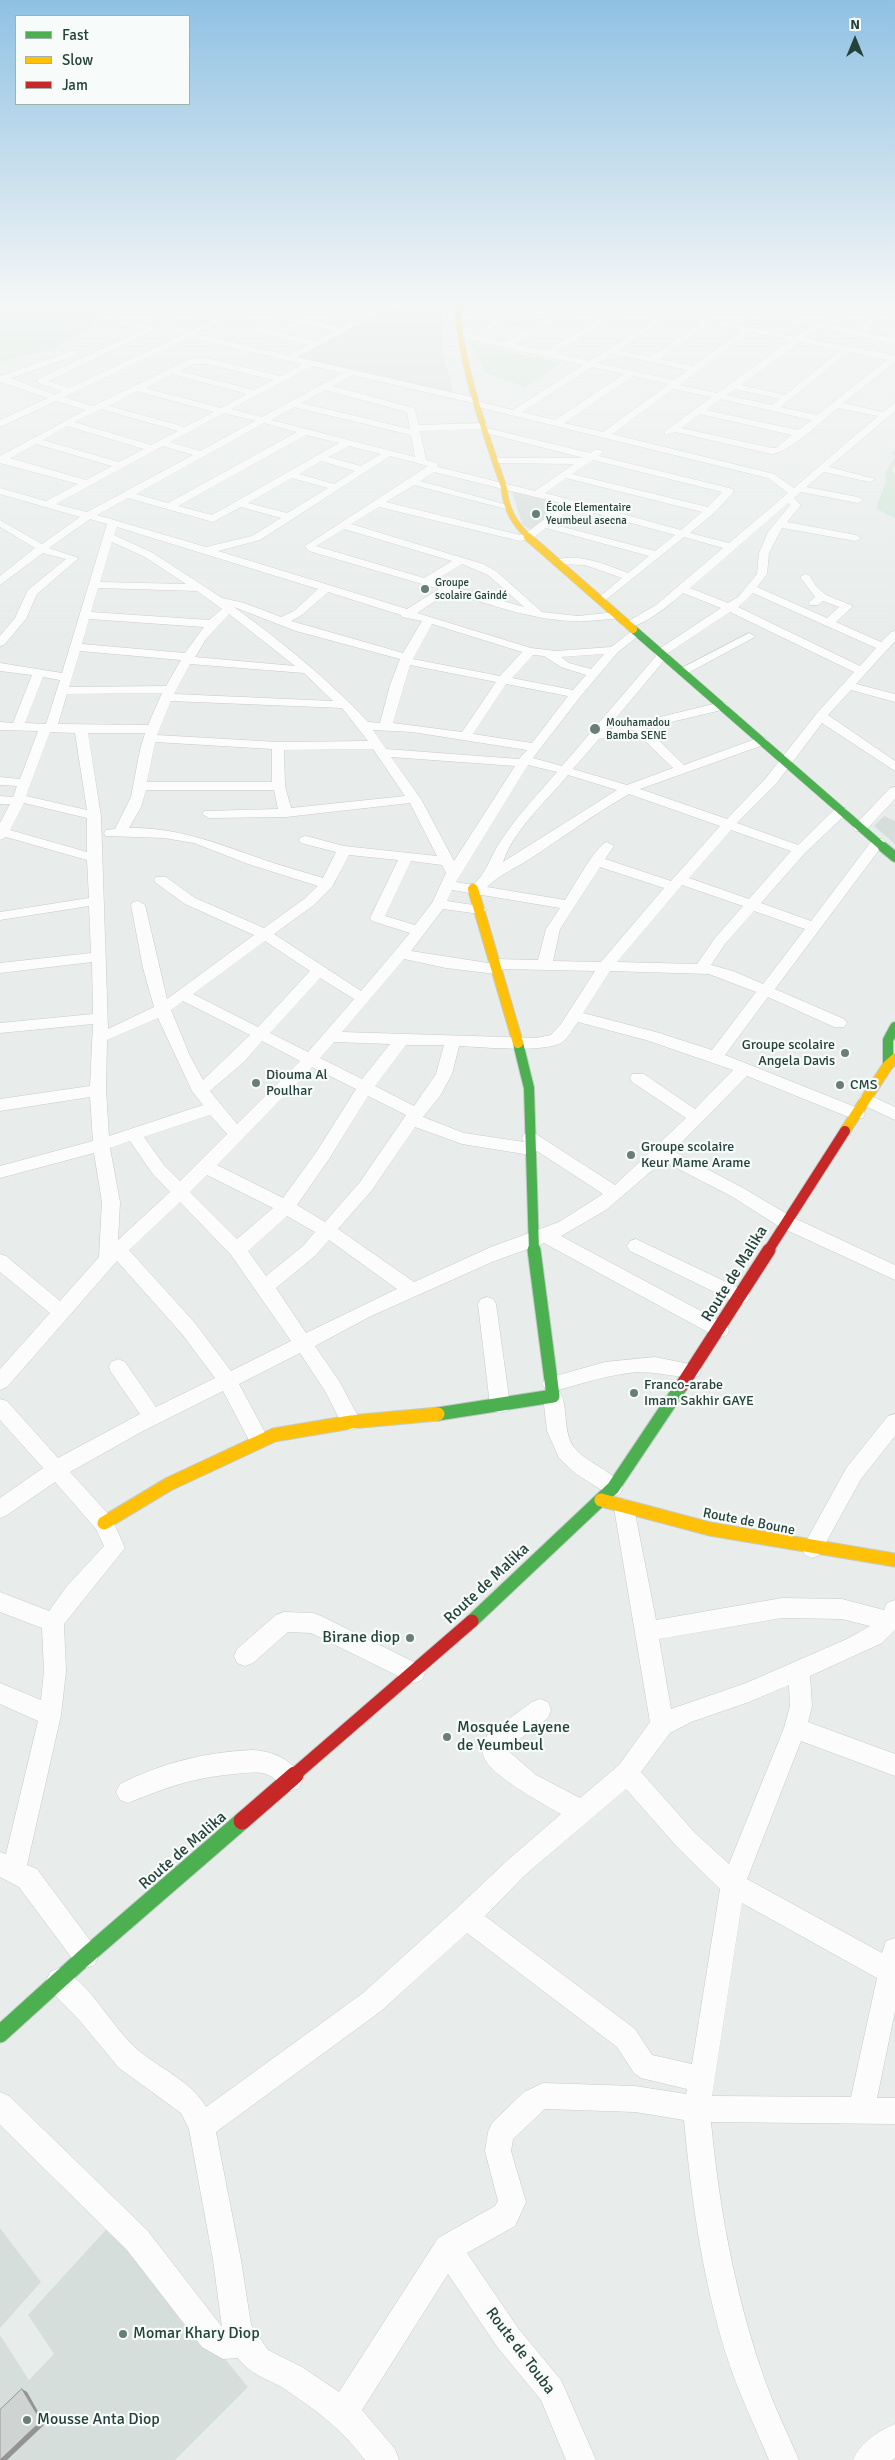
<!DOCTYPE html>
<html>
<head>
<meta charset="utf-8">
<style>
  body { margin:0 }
  #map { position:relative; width:895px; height:2460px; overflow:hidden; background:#e8edeb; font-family:Signika,sans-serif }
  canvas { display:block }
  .legend { position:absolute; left:15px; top:15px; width:175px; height:90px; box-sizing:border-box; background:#f7fbf9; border:1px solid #a3b1ad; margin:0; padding:6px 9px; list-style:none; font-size:15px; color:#24423a }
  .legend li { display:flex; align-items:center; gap:10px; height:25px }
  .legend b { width:25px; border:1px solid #a3b1ad }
  .north { position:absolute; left:830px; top:15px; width:50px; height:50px; -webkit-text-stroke:4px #f7fbf9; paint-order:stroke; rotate:0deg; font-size:14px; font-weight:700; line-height:20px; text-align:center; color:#24423a }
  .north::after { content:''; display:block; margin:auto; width:18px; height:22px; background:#24423a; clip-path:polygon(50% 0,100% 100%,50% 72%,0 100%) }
</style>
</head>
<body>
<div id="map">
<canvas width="895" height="2460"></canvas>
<ul class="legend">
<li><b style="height:6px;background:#4caf50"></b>Fast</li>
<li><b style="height:6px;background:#ffc107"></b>Slow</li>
<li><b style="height:6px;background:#c62828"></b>Jam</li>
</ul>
<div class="north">N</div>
</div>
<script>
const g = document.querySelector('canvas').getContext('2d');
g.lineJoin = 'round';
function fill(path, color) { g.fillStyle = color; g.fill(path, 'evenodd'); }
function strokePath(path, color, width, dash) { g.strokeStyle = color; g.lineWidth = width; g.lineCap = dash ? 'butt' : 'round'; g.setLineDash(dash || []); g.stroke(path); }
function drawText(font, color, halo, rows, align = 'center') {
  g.font = font + ' Signika,sans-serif'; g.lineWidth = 4.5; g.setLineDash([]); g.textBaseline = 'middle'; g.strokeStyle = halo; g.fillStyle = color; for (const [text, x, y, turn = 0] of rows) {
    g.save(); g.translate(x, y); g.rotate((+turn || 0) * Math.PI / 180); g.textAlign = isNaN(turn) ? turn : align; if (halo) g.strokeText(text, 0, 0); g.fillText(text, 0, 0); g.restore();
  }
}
fill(new Path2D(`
  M405 300H440L442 348 454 395 296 357Z
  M512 491 565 504 531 530 522 524Z
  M884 816 895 821V844L874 826Z
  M113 2222 248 2387 175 2460H0V2335L29 2380 54 2354 28 2315Z
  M0 2228 41 2282 0 2328Z`), '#d6dedb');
fill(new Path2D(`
  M0 300H102L89 329 50 350 0 362Z
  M470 343 561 363 526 387 485 373Z
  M895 450V466L892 469 895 476V518L876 509 886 481 885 473 895 457 892 452Z`), '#d1e6d8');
const street = new Path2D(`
  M147 300 161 302 173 322 188 332 217 318 173 304V300H183L224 315 255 300H266L196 334 288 355 309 345 254 332V328L311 300H322L318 303 367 314 394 300H404L297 357 476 398 480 402 513 410 583 365 454 336V332L457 331 506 342 538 324 510 318 487 331H484V327L501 317 453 307V303L507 313 517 307 494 300 523 303 528 300H538L516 315 544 320 579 300H589L515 344 546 351 630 300H640L555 353 589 361 670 311 796 337 811 326 690 300H706L770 313 797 300H807L779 315 823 324 849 302H852V306L831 325 859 331 878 300H886L867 333 895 338V344L819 328 805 338 895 355V362L843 403 883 412 895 403V411L829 467 875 479 870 482 824 472 806 487 858 497 863 500 858 503 801 492 794 498 801 505 787 522 856 535 861 538 856 541 782 528 769 553 767 574 757 587 827 618 839 607 823 601 818 605H810L808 603 815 597 800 577 805 574 809 575 816 586 826 595 853 606 836 622 881 642 891 632 895 631V641L856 684 895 694V702L851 690 828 715 895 761V771L822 723 776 784 737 823 798 845 836 808H846L848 811 846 814 805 853 761 903 811 921 873 839H883L885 842 775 989 844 1019 847 1023 844 1027H834L768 997 725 1055 863 1110 865 1114 863 1118H851L747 1076 673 1151 743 1188 792 1217 895 1265V1280L780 1227 731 1196 663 1161 606 1210 561 1236 727 1325 729 1330 727 1335 720 1337 713 1335 544 1243 492 1262 369 1317 315 1346 339 1381 358 1416 361 1422 358 1428 351 1430 344 1428 325 1391 300 1353 239 1384 269 1440 266 1446 259 1448 252 1446 223 1391 143 1431 70 1472 111 1517 125 1548 64 1624 66 1671 61 1715 27 1865 37 1869 95 1947 98 1956 95 1965 86 1968 77 1965 19 1887 0 1877V1852L6 1854 38 1721 0 1704V1683L41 1700 44 1671 42 1628 0 1612V1592L49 1611 67 1586 104 1546 96 1529 55 1482 7 1515 0 1518V1498L43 1468 0 1420V1399L7 1401 58 1458 140 1414 111 1372 109 1367 111 1362 118 1359 125 1362 156 1407 215 1378 182 1334 117 1261 7 1387 0 1390V1369L50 1313 0 1272V1254L6 1256 60 1301 99 1257 102 1202 94 1153 0 1178V1166L93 1141 90 1097 0 1111V1099L90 1086 93 1024 0 1033V1023L93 1014 92 962 0 973V963L91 953 89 906 0 920V912L89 898 87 860 6 837 0 840V823L10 804H0V796L13 797 17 786 0 785V777L20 779 38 731 0 730V722L13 723 32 675 0 671V663L62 673 107 524 90 519 49 548 79 558 37 594 26 619 4 645 0 646V636L15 618 28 590 66 559 43 553 0 585V576L35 548 0 527V520L42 544 80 517 0 494V488L46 501 78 484 0 463V456L86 410 56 401 0 427V420L48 398 0 382V376L72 351H78V355L11 378 55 395 62 391 38 383V379L143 329 117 324V320L152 326 157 329 49 381 69 388 182 335 167 326 155 306ZM311 307 360 318 342 327 291 316ZM671 316 703 322 650 357 618 350ZM285 320 335 331 315 341 265 329ZM711 324 742 330 693 366 659 359ZM750 332 791 340 717 393 679 385ZM189 338 303 364 280 376 207 358H192L93 406 64 397ZM800 342 840 351 785 395 741 385ZM848 352 887 360 817 415 780 407ZM612 354 688 370 674 380 598 363ZM194 364H207L273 380 254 390 179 371ZM312 366 343 373 262 417 231 409ZM592 367 624 374 555 420 522 412ZM172 374 247 394 221 408 145 388ZM352 375 473 403 474 406 768 478 788 493 729 543 690 533 714 513 733 493V489L599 456 603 452 601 450H595L590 453 487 428V424L484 423 419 425 414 408 332 386ZM633 376 669 384 603 432 564 423ZM673 389 712 397 665 431V435L675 432 772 454C792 451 822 420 838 408L878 416 794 488 774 474 612 434ZM735 389 780 399 772 405 726 395ZM325 390 407 412 410 429 301 403ZM137 391 214 412 185 427 109 406ZM720 399 812 420 798 430 706 410ZM294 407 411 435 415 457 271 420ZM101 409 178 431 151 445 74 422ZM224 413 255 421 200 451 170 442ZM700 414 792 435 776 448H772L681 428ZM264 423 297 432 168 503 136 494ZM67 426 144 449 119 462 43 440ZM481 429 482 432 584 458H492V462L495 463 574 464 535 491 438 467 437 463 426 460 420 431ZM306 435 339 443 212 515 178 506ZM36 444 112 466 86 480 10 458ZM163 446 193 455 87 512 56 504ZM349 446 381 454 361 466 328 457ZM390 456 428 466 305 546 309 551 439 589 407 609 218 551 260 540ZM593 460 722 492 708 507 572 474ZM321 461 355 471 334 484 299 474ZM434 472 564 504 525 534 520 535 386 502 414 485 506 509 511 506 420 481ZM292 478 328 488 287 513 248 503ZM566 478 702 512 681 530 545 493ZM128 498 213 522 241 507 281 518 252 536 206 547 97 515ZM788 503 790 505 768 532 759 553 757 574 738 597 728 603 690 588ZM379 507 520 541 532 539 546 528 649 556 628 573C604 564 580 553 554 560V564L585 565 622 578 598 598 596 600 602 603 684 537 723 548 656 605 622 625 624 627C638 631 672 603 683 593L721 608 656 651 654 653 656 656 562 766 533 758 580 697 618 652 642 633 636 630 632 631 611 647 556 651 531 648 417 613 449 592C499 607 547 626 600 620 607 619 617 620 622 615L616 612 578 616 542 612 496 571 483 564 351 524ZM573 507 675 535 655 551 552 524ZM117 527 318 589 294 611 281 617 244 603 222 598 153 553 114 535ZM344 529 452 561 424 578 316 546ZM112 542 145 557 186 584 100 582ZM462 564 488 575 524 607 434 581ZM98 588 197 591 222 609 209 620 91 612ZM328 592 401 615 402 617 422 621 403 653 291 621 302 615ZM753 593 876 648 860 666 738 607ZM234 607 296 631 400 659 390 685 380 723 368 722C327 678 282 642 234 607ZM730 612 854 672 817 713 766 778 727 819 640 789 766 744 768 741 766 738H758L684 765 646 728 726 709 728 706 726 703 722 702 606 730 667 657 668 653ZM229 614 295 666 195 657 206 639ZM89 619 204 627 185 653 82 644ZM432 624 522 652 500 676 413 659ZM80 651 181 660 166 686 69 687ZM604 654 591 669 569 663 561 657ZM533 655 544 656 561 667 586 675 573 690 512 678ZM190 664 304 673 333 701 174 694ZM410 665 496 682 462 732 393 723ZM43 677 60 680 46 724 25 723ZM506 684 568 696 532 743 473 734ZM162 693 148 725 58 724 67 694ZM171 701 342 708 368 741 278 742 157 735ZM373 730 412 732 527 750 519 759 386 749ZM634 730 673 768 627 785 573 769 599 739ZM50 732 75 733 87 810 26 796ZM88 733H145L140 750 131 797 115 829 106 830 104 833 106 836 164 838 194 843 248 864 318 886 304 899 264 928 195 898 166 877H156L154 880 156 883 185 904 254 935 167 999 145 905 138 901 133 902 131 905 143 968 154 1007 108 1029 101 816ZM155 742 272 749V782H147ZM373 749 405 796 291 808 285 786 284 750ZM391 757 515 766 454 861 421 799ZM528 765 557 772C538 794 518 815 502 839 490 856 489 870 473 885L456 882ZM568 775 617 790 503 862C514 829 546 802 568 775ZM146 790H274L278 809 204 811 202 814 209 818 286 817 410 803 437 856 344 846 306 836 301 837 299 840 301 843 336 852 323 878C301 871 278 865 256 857 214 842 174 827 129 828L141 807ZM629 794 720 826 671 881 605 859 614 846 607 842C596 845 573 888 565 900L487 887C499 875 514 869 528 860 562 838 594 814 629 794ZM24 803 87 818V852L10 830ZM731 830 791 851 749 899 689 878ZM349 855 398 860 370 918 372 921 410 933 361 991 274 934 314 905 332 887ZM411 861 442 865 446 873 432 903 415 925 385 916ZM600 867 664 888 601 962 553 961 560 929ZM682 885 743 906 715 938 697 964 617 962ZM452 890 560 908 546 929 538 960 495 959 488 963 411 951 443 909 480 914 487 910 480 906 447 901ZM754 911 805 929 763 984 733 971 711 965 725 944ZM265 941 310 971 258 1027 193 994ZM404 959 446 968 496 974 501 972 503 969 595 971 561 1024 551 1035 536 1038 342 1032ZM610 971 709 974 756 992 712 1050 656 1032 583 1013ZM320 978 354 999 308 1052 270 1033ZM183 1001 250 1035 203 1080 190 1056 171 1010ZM158 1018 192 1091 203 1105 109 1136 106 1090 107 1040ZM578 1022 646 1040 733 1070 695 1109 644 1074H632L630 1078 632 1082 686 1118 615 1185 536 1134H524L522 1138 524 1142 464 1133 423 1117 440 1096 452 1074 459 1046C483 1047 541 1053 561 1043 568 1039 573 1028 578 1022ZM262 1041 300 1061 237 1124 210 1091 245 1061ZM334 1042 390 1044 362 1079 320 1058ZM406 1045H444L436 1074 414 1106 375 1086ZM312 1067 356 1089 317 1151 283 1198 217 1165ZM368 1096 406 1115 360 1182 325 1222 297 1205 329 1159ZM210 1115 227 1134 180 1181 164 1165 144 1137ZM415 1127 462 1144 530 1155 537 1151 603 1194 559 1222 491 1247 414 1282 338 1229 372 1190ZM130 1141 152 1173 170 1192 118 1240 120 1202 110 1148ZM207 1175 273 1208 237 1239 190 1192ZM180 1202 231 1255 291 1341 231 1371 195 1323 129 1250ZM287 1216 315 1232 303 1246 266 1276 248 1251ZM329 1240 397 1289 306 1333 276 1288 315 1256Z
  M749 633 755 636 753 638 686 674 682 675 676 671Z
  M895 787V799L865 831H855L853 828 855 825 890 788Z
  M867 1094 895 1107V1120L861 1104 859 1100 861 1096Z
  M636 1239 747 1292 750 1297 747 1302 741 1304 735 1302 630 1251 627 1246 630 1241Z
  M487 1297 493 1299 496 1304 510 1405 507 1411 500 1413 493 1411 490 1405 478 1304 481 1299Z
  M655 1357 699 1366 701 1371 699 1376C687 1380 654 1371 638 1372 611 1374 584 1383 558 1390 569 1401 562 1430 573 1446 585 1463 615 1471 623 1488L620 1494 613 1497 576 1474 559 1458 547 1431 543 1396 547 1390 542 1384 545 1379 605 1362Z
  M895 1414V1436L861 1479 819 1555 812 1558 805 1555 802 1549 805 1543 847 1467 888 1416Z
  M624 1499 631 1502 634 1508 656 1620 782 1598 842 1599 884 1610 887 1603 895 1600V1630L882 1643 810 1676 812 1706 808 1722 895 1754V1776L801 1741 747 1879 882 1953 886 1941 895 1938V2011L877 2098H895V2124L711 2122C719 2206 734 2289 761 2369 771 2400 786 2430 799 2460H769C757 2431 743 2402 732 2372 704 2291 692 2205 684 2120L635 2112 545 2109 513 2139 511 2151 526 2202 515 2226 467 2253 518 2328 561 2380 596 2460H566L541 2400 498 2348 448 2274 362 2410 395 2449 399 2460H365C343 2430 315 2409 283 2388 265 2377 252 2376 238 2358L223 2359 202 2347 127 2250 0 2125V2092L9 2096 147 2230 222 2327 213 2260 189 2129 181 2113 119 2068 80 2021 50 1990 46 1981 50 1972 59 1968C91 1982 112 2029 139 2051 161 2069 192 2082 206 2107L363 1993 457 1908 509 1859 561 1814C544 1804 485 1773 483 1754 482 1748 485 1741 487 1735L532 1702 540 1699 548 1702 551 1710 548 1718 506 1749 536 1775 580 1798 619 1765 650 1722 614 1508 617 1502ZM782 1618 842 1619 870 1626 847 1639 746 1683 671 1709 659 1639ZM789 1685 790 1706 784 1728 729 1864 695 1833 641 1772 670 1733 691 1722 749 1702ZM626 1789 679 1849 720 1889 692 2064 652 2055 635 2029 485 1916 525 1875ZM742 1903 877 1978 851 2097 712 2096ZM467 1933 617 2047 634 2073 641 2078 687 2089 686 2094 635 2086 543 2083 524 2092 492 2123 488 2132 485 2151 498 2201 495 2206 438 2238 339 2392 302 2367 268 2350 251 2325 241 2260 216 2132 381 2011Z
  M284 1612 313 1613 321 1616 422 1666 425 1673 422 1680 414 1683 406 1680 311 1633 288 1632 253 1663 245 1666 237 1663 234 1656 237 1649 276 1615Z
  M252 1750C273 1751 294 1760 303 1780L299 1788 291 1791C281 1787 276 1777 266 1774 257 1771 245 1773 235 1774 191 1778 168 1787 128 1803L120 1800 116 1792 120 1784C162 1763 205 1752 252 1750Z
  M895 2424V2458L892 2460H853C860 2443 878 2431 895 2424Z`);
const fastFar3 = new Path2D(`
  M633 629 884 848`);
const fastFar2 = new Path2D(`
  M883 847 895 857
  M518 1043 529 1088 534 1251
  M888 1065V1040L895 1027`);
const fastFar1 = new Path2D(`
  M438 1414 553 1396 534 1250
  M472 1621 613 1488 682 1385`);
const fast = new Path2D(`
  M0 2034 86 1956 242 1821`);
const slowFar3 = new Path2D(`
  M456 300C461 366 483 426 504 488 506 509 514 524 530 538`);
const slowFar2 = new Path2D(`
  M528 537 633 629`);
const slowFar1 = new Path2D(`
  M473 889 518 1043
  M845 1131 888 1065 895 1059`);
const slow = new Path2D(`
  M601 1500 710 1529 895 1560
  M104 1523 169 1484 274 1435 351 1422 438 1414`);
const jamFar2 = new Path2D(`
  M768 1251 845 1131`);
const jamFar1 = new Path2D(`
  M682 1385 769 1250
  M293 1776 472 1621`);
const jam = new Path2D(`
  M242 1821 295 1775`);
strokePath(street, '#c5cac8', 1);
strokePath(fastFar3, '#c3cbc8', 9);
strokePath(fastFar2, '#c3cbc8', 12);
strokePath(fastFar1, '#c3cbc8', 15);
strokePath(fast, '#c3cbc8', 19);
strokePath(slowFar3, '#c3cbc8', 7);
strokePath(slowFar2, '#c3cbc8', 9);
strokePath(slowFar1, '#c3cbc8', 12);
strokePath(slow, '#c3cbc8', 15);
strokePath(jamFar2, '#c3cbc8', 12);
strokePath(jamFar1, '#c3cbc8', 15);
strokePath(jam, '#c3cbc8', 19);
fill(street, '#fcfcfc');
strokePath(fastFar3, '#4caf50', 8);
strokePath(fastFar2, '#4caf50', 10);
strokePath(fastFar1, '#4caf50', 13);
strokePath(fast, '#4caf50', 17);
strokePath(slowFar3, '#ffc107', 5.5);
strokePath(slowFar2, '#ffc107', 8);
strokePath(slowFar1, '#ffc107', 10);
strokePath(slow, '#ffc107', 13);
strokePath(jamFar2, '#c62828', 10);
strokePath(jamFar1, '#c62828', 13);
strokePath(jam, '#c62828', 17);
fill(new Path2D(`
  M22 2389 27 2392 45 2424 7 2460H0Z`), '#919493');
const building = new Path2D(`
  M22 2389 41 2421 0 2460V2410Z`);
fill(building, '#cfd4d2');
strokePath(building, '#919493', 1);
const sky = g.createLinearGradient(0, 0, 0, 645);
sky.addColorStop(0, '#8fc1e3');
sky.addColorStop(0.47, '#f5f7f6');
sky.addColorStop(1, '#f5f7f600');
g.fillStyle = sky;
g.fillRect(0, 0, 895, 645);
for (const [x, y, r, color] of [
  [536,514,5,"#697e78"],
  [425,589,5,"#697e78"],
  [595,729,6,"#697e78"],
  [845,1053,5,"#697e78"],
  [256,1083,5,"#697e78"],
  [840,1085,5,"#697e78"],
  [631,1155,5,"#697e78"],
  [634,1393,5,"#697e78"],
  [410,1638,5,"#697e78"],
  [447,1737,5,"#697e78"],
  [123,2334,5,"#697e78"],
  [27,2420,5,"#697e78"]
]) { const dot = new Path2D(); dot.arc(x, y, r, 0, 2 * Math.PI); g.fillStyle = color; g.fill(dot); strokePath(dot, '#f7fbf9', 2); }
drawText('11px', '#24423a', '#f7fbf9', [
  ["École Elementaire",546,508],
  ["Yeumbeul asecna",546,521],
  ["Groupe",435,583],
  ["scolaire Gaindé",435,596],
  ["Mouhamadou",606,723],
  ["Bamba SENE",606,736]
], 'left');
drawText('14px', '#24423a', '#f7fbf9', [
  ["Groupe scolaire",835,1045,"right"],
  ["Angela Davis",835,1061,"right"],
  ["Diouma Al",266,1075],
  ["Poulhar",266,1091],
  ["CMS",850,1085],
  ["Groupe scolaire",641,1147],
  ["Keur Mame Arame",641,1163],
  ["Franco-arabe",644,1385],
  ["Imam Sakhir GAYE",644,1401]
], 'left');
drawText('14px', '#24423a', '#f7fbf9', [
  ["Route de Boune",749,1522,11]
]);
drawText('16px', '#24423a', '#f7fbf9', [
  ["Route de Malika",735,1274,-58],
  ["Route de Malika",487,1584,-43],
  ["Route de Malika",183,1851,-41],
  ["Route de Touba",520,2351,53]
]);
drawText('16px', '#24423a', '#f7fbf9', [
  ["Birane diop",400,1638,"right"],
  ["Mosquée Layene",457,1728],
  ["de Yeumbeul",457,1746],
  ["Momar Khary Diop",133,2334],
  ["Mousse Anta Diop",37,2420]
], 'left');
</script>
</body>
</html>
